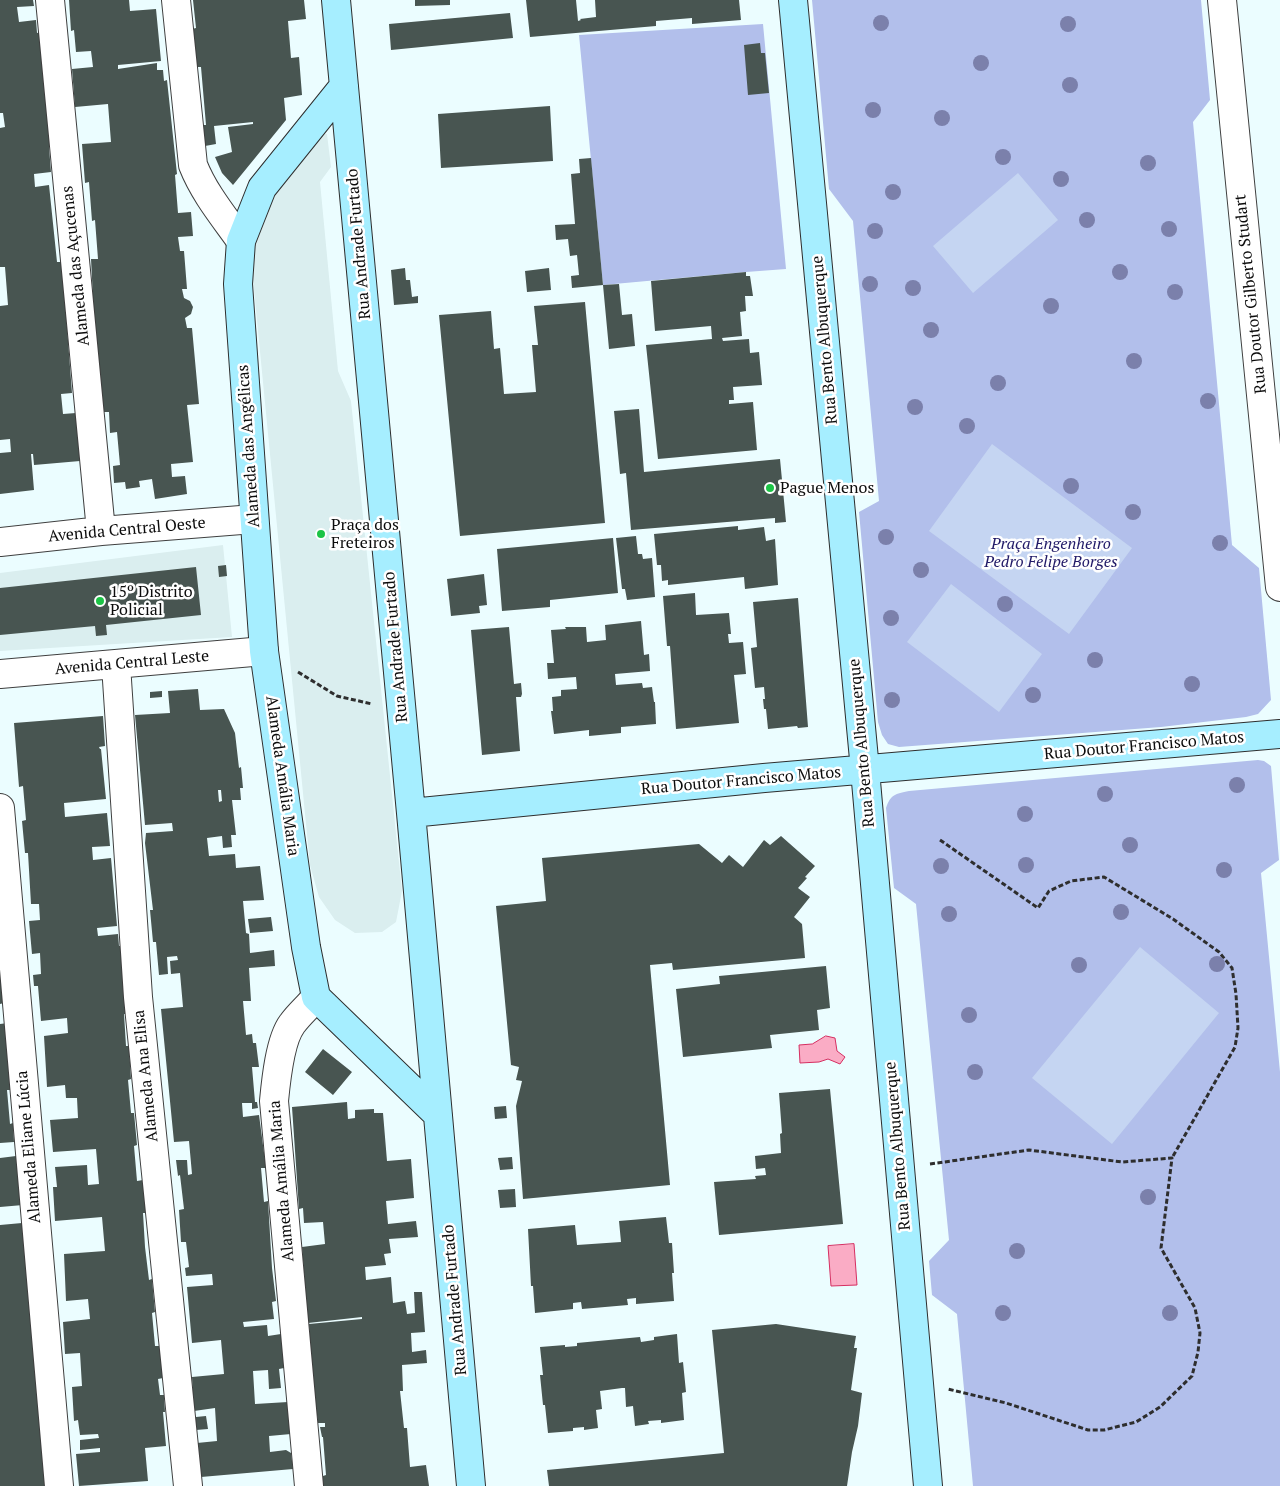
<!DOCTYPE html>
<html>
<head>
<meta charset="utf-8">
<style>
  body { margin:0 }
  canvas { display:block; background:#ebfdff }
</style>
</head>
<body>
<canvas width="1280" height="1486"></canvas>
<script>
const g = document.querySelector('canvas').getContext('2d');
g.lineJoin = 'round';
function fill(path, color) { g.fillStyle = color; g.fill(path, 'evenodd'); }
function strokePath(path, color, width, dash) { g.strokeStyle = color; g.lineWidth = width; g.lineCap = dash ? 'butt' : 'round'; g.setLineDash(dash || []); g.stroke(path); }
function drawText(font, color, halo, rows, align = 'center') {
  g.font = font + ' "PT Serif",serif'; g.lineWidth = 5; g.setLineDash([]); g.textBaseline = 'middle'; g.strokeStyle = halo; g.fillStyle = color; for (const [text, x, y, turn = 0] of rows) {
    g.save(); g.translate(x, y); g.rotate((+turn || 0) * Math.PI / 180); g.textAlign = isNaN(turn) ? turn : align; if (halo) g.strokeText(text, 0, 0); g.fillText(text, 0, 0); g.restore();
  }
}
fill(new Path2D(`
  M812 0H1201L1210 100 1193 122 1232 545 1259 568 1271 700 1258 714 1246 717 1161 727 899 747 888 744 882 735 878 722 859 512 879 501 853 221 829 189Z
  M763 24 786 269 746 272 603 285 579 35Z
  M1258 760 1264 761 1271 766 1279 860 1261 873 1280 1072V1486H973L957 1314 932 1295 929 1261 949 1240 916 904 894 888 886 808C891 794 895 794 909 791Z`), '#b2bfeb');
fill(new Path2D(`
  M1018 173 1058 220 973 293 933 246Z
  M992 444 1132 548 1069 634 929 531Z
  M951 584 1042 654 999 712 907 642Z
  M1140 947 1219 1013 1112 1144 1032 1078Z`), '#c5d5f2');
fill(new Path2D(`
  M319 133 327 134 331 167 320 182 338 371 351 401 402 891 396 922 382 932 355 933 335 920 319 897 310 865 251 259 266 200Z
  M223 545 232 637 0 651V573Z`), '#daeeef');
const water = new Path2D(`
  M826 1036 835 1038 837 1051 845 1057 840 1064 828 1059 819 1062 800 1063 799 1045 812 1044Z
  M854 1244 857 1285 831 1286 828 1246Z`);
fill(water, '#faacc5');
strokePath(water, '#d52e61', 1);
fill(new Path2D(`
  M0 0H33L34 6 17 7 19 22 36 20 37 33 41 32 52 147H49L51 172 34 174 35 187 49 185 57 262H62L72 393 61 394 63 414 76 413 80 461 34 465 33 454H31L34 490 0 494V453L11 452 10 439 0 440V306L8 305 5 267H0V128L5 127 3 113H0Z
  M69 0H129L130 11 156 9 161 61 118 65V69L157 63V70H163L164 81 167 80 177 174 175 175 178 213 191 212 193 236 178 237 180 251H184L187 289H182L184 298 190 301 193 307 191 314 185 318 187 328H192L199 404 187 405 193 462 171 464 172 477 185 476 187 494 155 499 152 479 139 481 140 487 126 489 125 482 114 483 113 466 120 465 117 432 110 433 109 412H102L95 336 91 259H98L95 220 92 221 89 182 85 183 82 144 111 142 108 104 75 107 72 69 93 67 91 51 76 52 74 30 71 31Z
  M193 0H304L306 19 288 21 291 58 299 57 302 95 284 98 286 120 233 185 222 173 215 157 232 152 228 127 253 124V122L214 126 216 144 205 146 203 125H206L201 67H196L192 29 196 28Z
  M415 0H450V5L415 6Z
  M526 0H576L578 21 581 20 580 19 596 17 595 0H739L741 20 692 24V18L656 21V26L530 37Z
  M510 13 513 38 391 50 389 24Z
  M760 43 761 53H765L769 93 748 95 744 45Z
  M550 106 553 161 441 168 438 114Z
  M591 158 603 285 572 288 571 276 579 275 577 255 570 256 568 239 556 240 555 225 575 224 571 174 580 173 579 159Z
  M405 268 406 280H410L412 297 418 296V303L394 305 391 270Z
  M549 268 551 290 527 292 525 271Z
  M746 272V276H750L753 296H745L746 311 740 312 742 336 722 338 723 341 749 339 750 353 759 352 762 385 733 387 734 400H729V404L753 402 757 450 658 459 646 345 712 339 711 326 655 331 651 281Z
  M619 284 622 315 632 314 635 346 609 349 603 285Z
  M585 302 605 523 460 536 439 315 491 311 494 349 500 348 504 394 536 392 532 345H538L534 306Z
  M639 409 644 472 780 459 786 522 775 523V518L631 530 626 473 620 474 614 411Z
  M738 526V530L764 527 766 541 775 539 778 585 745 589 744 577 668 585V580L662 581 661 565H657L654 534Z
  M636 536 638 554H642L643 559 652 558 655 597 627 600 625 589H622L616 538Z
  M613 538 618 593 550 600V607L502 611 497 549Z
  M226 565 227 576 219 577 218 566Z
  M196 567 201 615 106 625 107 635 96 636 95 626 0 635V588Z
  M484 574 487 605 479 606 480 613 451 616 447 579Z
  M695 593 696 615 729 613 731 634H728L729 643 743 642 746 674 734 675 739 723 676 729 670 646H667L663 596Z
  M798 598 808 727 798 728 797 726 768 729 766 709H764L763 699H765L764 687 755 688 751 648 757 647 753 602Z
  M641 621 644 655 649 654 650 671 615 674 616 685 642 683 643 688 652 687 654 702H655L656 724 621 727V733L589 736V730L554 734 551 711H553L552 697 561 696V690L577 689 576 677 548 679 547 663H554L551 630 566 629 565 627H586L587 642 606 640 605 625Z
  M509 627 514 684 521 683 522 694 521 697H516L520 751 482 755 471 630Z
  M198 689 200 710 224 709 235 733 239 768 241 767 243 788H240L241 800H232L236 835H231L232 847 223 848 222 836 207 838 209 856 235 854 236 868 260 866 264 900 243 901 246 933 249 934 250 953 274 950 275 966 249 968 251 1001H243L246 1035 252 1034 253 1043H256L259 1067H252L255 1102H257L258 1108 252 1109V1103H242L243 1117 259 1115 266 1168H261L264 1202 268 1201 272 1268 276 1301 272 1302 274 1319 243 1322 244 1327 267 1325 268 1336 281 1334 284 1368 279 1369 281 1388 269 1389 268 1370 253 1371 255 1404 288 1402 291 1434 269 1436 270 1452 286 1450 291 1453 293 1469 201 1477 197 1443 217 1441 215 1408 194 1411 192 1377 224 1374 221 1340 192 1343 187 1287 213 1285 212 1274 186 1276 185 1268 189 1267 186 1242H181L179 1210 184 1209 180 1175 178 1176 176 1160H187L188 1175 192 1174 189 1141 174 1142 161 1009 183 1007 180 973 171 974 170 961 178 960 177 956 167 957 168 974 159 975 156 942H153L150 910H153L145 843 146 833 173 831 172 823 145 825 135 715 170 713 168 691ZM218 790H221L222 801 219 802Z
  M162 691V697L150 698V692Z
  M103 716 105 746 99 747 100 749H101L106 799 64 803 65 817 107 813 110 846 92 847 93 860 111 858 117 926 97 928 98 936 118 934 119 946H122L128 1014H124L126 1046H129L131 1079 128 1080 131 1113H134L137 1145 134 1146 137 1181 143 1180 146 1213H143L145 1247 149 1280 152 1279 155 1312 152 1313 155 1346H160L163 1378 158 1379 160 1395H164L165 1412H163L166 1446 145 1448 148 1481 79 1486 76 1454 100 1452V1448L80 1450V1440L99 1438 98 1434 80 1435 78 1420 74 1421 72 1387 82 1386 80 1353 65 1354 63 1322 90 1319 88 1299 66 1301 64 1254 105 1251 102 1217 55 1221 53 1187H57L55 1167 87 1165 88 1185 99 1184 96 1149 53 1152 50 1120 78 1118 77 1098H66L65 1085 47 1087 44 1036 68 1033 67 1018 41 1021 38 986H34L33 975 41 974 40 953 32 954 29 921 40 920 39 904H31L28 853H25L22 821 26 820 23 786 19 787 14 723Z
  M781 836 815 866 805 877 807 878 798 888 810 897 794 917 802 924 805 958 673 970 672 963 650 965 670 1185 523 1199 516 1106 522 1081 516 1080 519 1067 511 1065 496 906 546 901 542 858 699 844 722 863 729 855 743 867 764 840 770 845Z
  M271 917 273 931 250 933 248 919Z
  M0 957 4 1003 0 1004Z
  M826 966 830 1008 817 1010 819 1030 770 1035 772 1048 683 1057 676 989 720 984 719 976Z
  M8 1023 14 1090H7L10 1124 13 1123 14 1142 0 1143V1024Z
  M323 1049 352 1072 333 1095 305 1072Z
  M830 1089 843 1224 719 1235 714 1182 756 1179 755 1176 766 1175 765 1168 756 1169 755 1156 781 1153 780 1134 782 1133 779 1093Z
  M347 1102 348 1119 355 1118V1110L374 1109V1113H383L387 1161 411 1159 414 1198 386 1201 388 1224 416 1221 418 1237 389 1239 391 1253 384 1254 386 1265 365 1267 366 1280 391 1277 393 1303 405 1301 407 1314 415 1313 414 1292H422L425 1332 411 1333 412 1352 426 1350 427 1363 402 1365 403 1391H400L404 1428H407L410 1467 426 1465 429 1486H323V1476L326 1475 323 1437H322L320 1427H325V1423H318L315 1399H313L309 1324 362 1319V1317L308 1323 302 1247 325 1244 323 1222 304 1223 303 1208 299 1209 292 1107Z
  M506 1106 507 1118 495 1119 494 1107Z
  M16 1156 20 1191 23 1205 0 1207V1158Z
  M512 1157 513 1169 500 1170 498 1158Z
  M515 1189 516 1207 500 1208 498 1190Z
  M666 1217 669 1243H672L674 1273H672L674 1301 636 1304V1298L627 1299 628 1305 582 1309 581 1302 573 1303V1309L535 1313 533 1286H531L528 1229 575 1225 577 1245 621 1242 619 1221Z
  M22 1223 26 1256 47 1486H0V1225Z
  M776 1324 856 1336 854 1348H857L851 1390 862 1393 858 1426 852 1452 847 1486H549L547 1470 724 1453 712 1330Z
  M677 1334 679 1363 683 1362 686 1392 682 1393 684 1420 661 1423V1420L648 1421 649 1424 635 1426 633 1406 626 1407 625 1388H622L600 1391 602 1409 596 1410 598 1428 584 1430V1427L573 1428V1431L548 1433 545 1405H543L540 1375H543L540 1347 565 1345V1347L577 1346V1343L640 1337 641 1342 654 1340V1337Z
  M206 1416 208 1429 196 1430V1417Z`), '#485551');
const street = new Path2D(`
  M50 0 101 531
  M176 0 193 165C204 193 224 217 241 241
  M1222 0 1280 587
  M0 542 101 531 254 519
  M116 665 138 997 188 1486
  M0 674 264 651
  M0 808 59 1486
  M309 1486 274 1101C276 1080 280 1040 292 1024 299 1014 309 1006 316 997`);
const secondary = new Path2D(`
  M336 0 411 813 471 1486
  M793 0 865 770 928 1486
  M344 86 262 188 241 241 238 284 264 651 306 947 316 997 438 1115
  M411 813 764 778 1280 734`);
strokePath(street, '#3f3f3f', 30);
strokePath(secondary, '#2e2e2e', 30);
strokePath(new Path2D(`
  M298 672 337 696 372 704
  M940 840 1038 908 1049 891 1071 881 1104 877 1173 919 1219 952 1232 968 1236 994 1238 1028 1235 1047 1172 1158
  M930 1164 1029 1150 1122 1162 1172 1158 1161 1248 1195 1308 1200 1333 1198 1352 1192 1376 1160 1407 1136 1422 1104 1430H1088L1006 1403 948 1389`), '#2e2e2e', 3, [5, 2.5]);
strokePath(street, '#fff', 28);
strokePath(secondary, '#a6eeff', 28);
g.fillStyle = '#7b80ab';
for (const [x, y] of [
  [881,23],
  [1068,24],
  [981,63],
  [1070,85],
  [873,110],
  [942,118],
  [1003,157],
  [1148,163],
  [1061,179],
  [893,192],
  [1087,220],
  [1169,229],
  [875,231],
  [1120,272],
  [870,284],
  [913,288],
  [1175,292],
  [1051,306],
  [931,330],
  [1134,361],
  [998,383],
  [1208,401],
  [915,407],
  [967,426],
  [1071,486],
  [1133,512],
  [886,537],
  [1220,543],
  [921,570],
  [1005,604],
  [891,618],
  [1095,660],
  [1192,684],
  [1033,695],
  [892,700],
  [1237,785],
  [1105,794],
  [1025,814],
  [1130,845],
  [1026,865],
  [941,866],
  [1224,870],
  [1121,912],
  [949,914],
  [1217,964],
  [1079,965],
  [969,1015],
  [975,1072],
  [1148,1197],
  [1017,1251],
  [1003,1313],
  [1170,1313]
]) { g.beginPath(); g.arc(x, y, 8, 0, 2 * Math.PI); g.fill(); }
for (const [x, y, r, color] of [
  [770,488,5,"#1cc446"],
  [321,534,5,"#1cc446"],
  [100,601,5,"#1cc446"]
]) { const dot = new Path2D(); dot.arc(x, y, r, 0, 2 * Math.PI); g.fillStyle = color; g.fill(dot); strokePath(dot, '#fff', 2); }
drawText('16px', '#0c0c0c', '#fff', [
  ["Rua Andrade Furtado",359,244,-95],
  ["Alameda das Açucenas",76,266,-96],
  ["Rua Doutor Gilberto Studart",1251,294,-96],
  ["Rua Bento Albuquerque",825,340,-95],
  ["Alameda das Angélicas",249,446,-94],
  ["Avenida Central Oeste",127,530,-5],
  ["Rua Andrade Furtado",396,647,-95],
  ["Avenida Central Leste",132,663,-5],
  ["Rua Bento Albuquerque",862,743,-95],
  ["Rua Doutor Francisco Matos",1144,746,-5],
  ["Alameda Amália Maria",282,776,82],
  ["Rua Doutor Francisco Matos",741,781,-5],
  ["Alameda Ana Elisa",146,1076,-96],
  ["Rua Bento Albuquerque",898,1146,-95],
  ["Alameda Eliane Lúcia",29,1147,-95],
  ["Alameda Amália Maria",282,1181,-95],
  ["Rua Andrade Furtado",455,1300,-95]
]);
drawText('16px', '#0c0c0c', '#fff', [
  ["Pague Menos",780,488],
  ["Praça dos",331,525],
  ["Freteiros",331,543],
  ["15º Distrito",110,592],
  ["Policial",110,610]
], 'left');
drawText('italic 16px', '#201967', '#fff', [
  ["Praça Engenheiro",1051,544],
  ["Pedro Felipe Borges",1051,562]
]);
</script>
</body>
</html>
